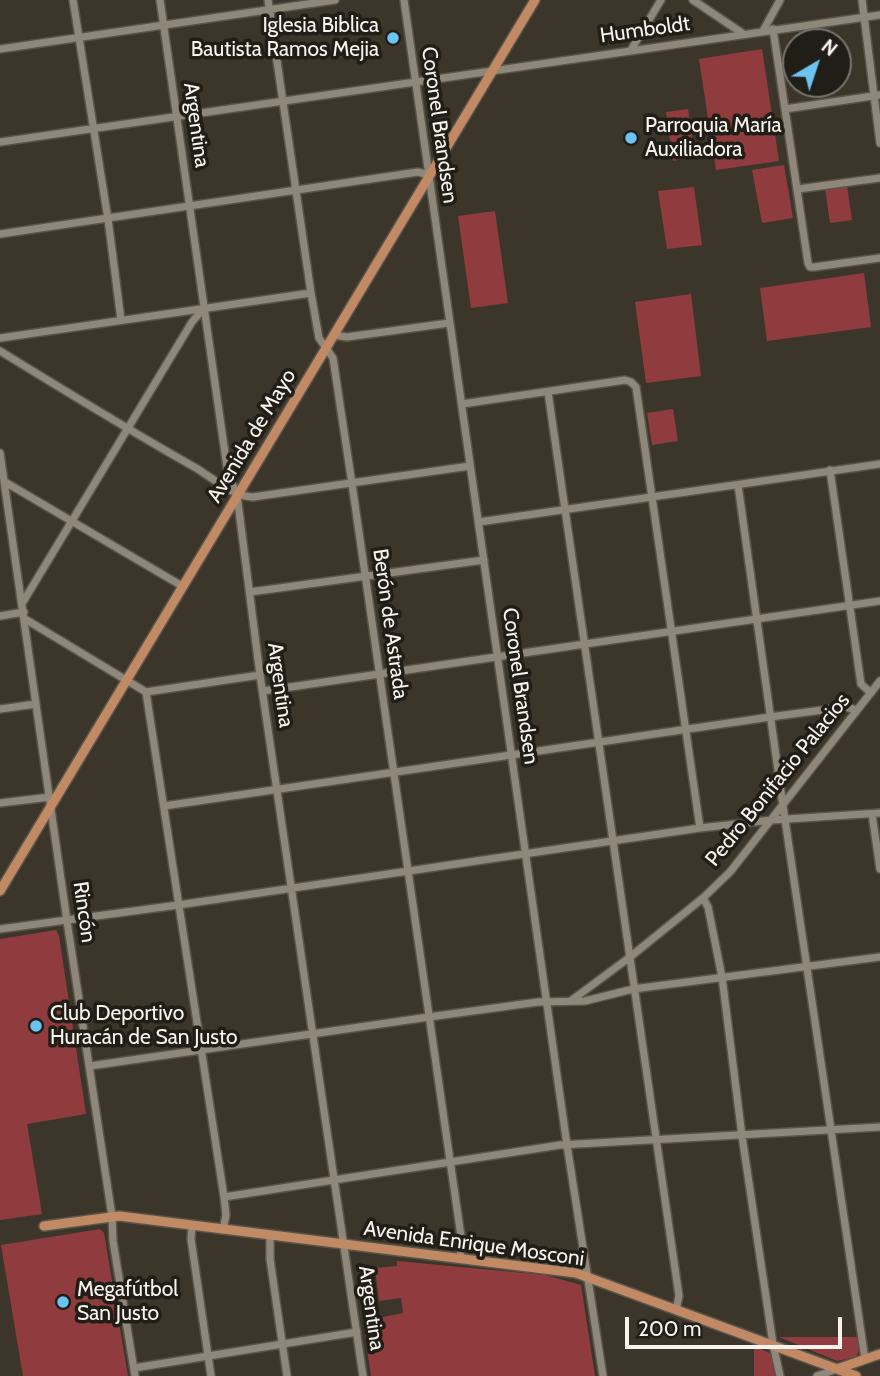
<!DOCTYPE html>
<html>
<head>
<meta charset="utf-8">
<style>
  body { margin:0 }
  #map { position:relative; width:880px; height:1376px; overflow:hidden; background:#3c362a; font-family:Cabin,sans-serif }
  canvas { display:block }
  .north { position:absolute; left:782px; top:28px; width:70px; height:70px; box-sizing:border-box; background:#211e18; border:2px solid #77746d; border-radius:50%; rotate:39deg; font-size:19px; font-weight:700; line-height:28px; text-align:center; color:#f8f4ed }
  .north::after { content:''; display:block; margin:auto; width:24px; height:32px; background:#6ac3f1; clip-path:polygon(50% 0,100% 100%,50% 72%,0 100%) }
  .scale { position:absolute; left:625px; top:1317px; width:217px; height:32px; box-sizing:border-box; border:4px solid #f8f4ed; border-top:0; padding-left:9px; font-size:21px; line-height:24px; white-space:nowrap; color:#f8f4ed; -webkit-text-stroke:5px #211e18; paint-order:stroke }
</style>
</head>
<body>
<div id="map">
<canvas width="880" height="1376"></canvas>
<div class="north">N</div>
<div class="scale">200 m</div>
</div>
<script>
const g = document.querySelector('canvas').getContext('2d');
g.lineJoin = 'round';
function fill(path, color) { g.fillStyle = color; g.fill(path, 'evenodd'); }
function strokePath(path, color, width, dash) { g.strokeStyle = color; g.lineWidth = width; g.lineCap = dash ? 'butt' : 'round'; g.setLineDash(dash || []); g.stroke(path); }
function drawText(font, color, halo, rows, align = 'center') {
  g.font = font + ' Cabin,sans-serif'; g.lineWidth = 7; g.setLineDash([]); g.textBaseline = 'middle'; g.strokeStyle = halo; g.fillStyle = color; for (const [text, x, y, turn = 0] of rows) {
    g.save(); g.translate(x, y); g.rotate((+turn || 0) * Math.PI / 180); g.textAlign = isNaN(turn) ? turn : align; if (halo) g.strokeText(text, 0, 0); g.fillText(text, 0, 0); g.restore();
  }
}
fill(new Path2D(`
  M762 49 779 161 716 170 699 59Z
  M688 109 695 157 673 161 666 112Z
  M784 165 793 218 762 223 752 170Z
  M847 186 852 220 830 223 825 188Z
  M694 187 702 245 667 249 658 191Z
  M495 211 508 303 471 308 458 216Z
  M864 273 871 327 767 341 760 288Z
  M691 294 701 376 646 383 635 302Z
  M673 409 678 441 652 445 647 413Z
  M56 930 59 936 86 1114 27 1124 42 1214 0 1220V939Z
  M100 1229 104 1233 128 1376H23L1 1245Z
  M397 1261 545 1275 581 1285 595 1376H371L363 1321 403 1313 401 1298 379 1301 375 1268 397 1266Z
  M779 1337H858L860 1349 856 1357 837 1361Z
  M754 1346 772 1354 777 1376H754Z`), '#903c3f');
const minor = new Path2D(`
  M73 0 108 219 121 320
  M160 0 228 474 237 495 260 675 363 1376
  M268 0 311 293 319 338 333 358 352 484 462 1243 460 1258
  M404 0 567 1145 603 1376
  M693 0 742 33
  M862 0 880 143
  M773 29 808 263 810 267H814L880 258
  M763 31 780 0
  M0 49 335 0
  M631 50 661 0
  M785 109 880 95
  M0 142 880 15
  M798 189 880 178
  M0 234 418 172 429 175
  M333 335 347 337 449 323
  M0 338 311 293
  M0 351C65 391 130 431 196 468 214 479 232 496 253 497L470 466
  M548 392 679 1296 676 1310
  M462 404 625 380 631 382 636 387 700 828
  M0 453 67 921 112 1216 113 1241 135 1376
  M830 470 861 684 871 693
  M5 482 182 586
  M738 485 783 806 865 1359
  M479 522 880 464
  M250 592 484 560
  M23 602 192 322 204 308
  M0 616 24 612
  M25 619 146 692 260 675
  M263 691 880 601
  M146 692 224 1197 226 1215 223 1230
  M0 709 36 704
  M0 803 50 797
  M164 806 770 717 845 707 853 709 856 712
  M872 814 880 869
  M703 898 708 907 722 977 742 1136 773 1344 780 1376
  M0 929 178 905 700 828 772 820 880 813
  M572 1000 630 957 703 898 730 872 880 681
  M90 1066 429 1017 538 1002 585 1001 633 989 880 957
  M224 1197 560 1145 880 1127
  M192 1227 191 1239 211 1376
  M270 1235V1259L287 1376
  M134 1368 357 1332
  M817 1376 837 1369`);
const major = new Path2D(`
  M0 891 535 0
  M44 1226 119 1216 576 1273 856 1376
  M837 1369 880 1354`);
strokePath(minor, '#5a554b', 10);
strokePath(major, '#5a554b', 12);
strokePath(minor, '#8f887a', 7);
strokePath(major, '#c18a64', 9);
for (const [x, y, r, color] of [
  [393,38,7,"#6ac3f1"],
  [631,138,7,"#6ac3f1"],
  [36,1026,7,"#6ac3f1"],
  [63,1302,7,"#6ac3f1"]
]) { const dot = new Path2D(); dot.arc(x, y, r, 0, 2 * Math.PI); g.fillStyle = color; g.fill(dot); strokePath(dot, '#211e18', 2.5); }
drawText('21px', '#f8f4ed', '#211e18', [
  ["Iglesia Biblica",379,26,"right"],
  ["Bautista Ramos Mejia",379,50,"right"],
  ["Parroquia María",645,126],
  ["Auxiliadora",645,150],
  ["Club Deportivo",50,1014],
  ["Huracán de San Justo",50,1038],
  ["Megafútbol",77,1290],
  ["San Justo",77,1314]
], 'left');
drawText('21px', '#f8f4ed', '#211e18', [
  ["Humboldt",645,30,-8],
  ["Argentina",196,125,82],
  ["Coronel Brandsen",439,125,82],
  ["Avenida de Mayo",252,436,-59],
  ["Berón de Astrada",390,624,82],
  ["Argentina",280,685,82],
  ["Coronel Brandsen",520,686,82],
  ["Pedro Bonifacio Palacios",778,780,-51],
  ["Rincón",84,912,82],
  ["Avenida Enrique Mosconi",474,1244,8],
  ["Argentina",371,1308,82]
]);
</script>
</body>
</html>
